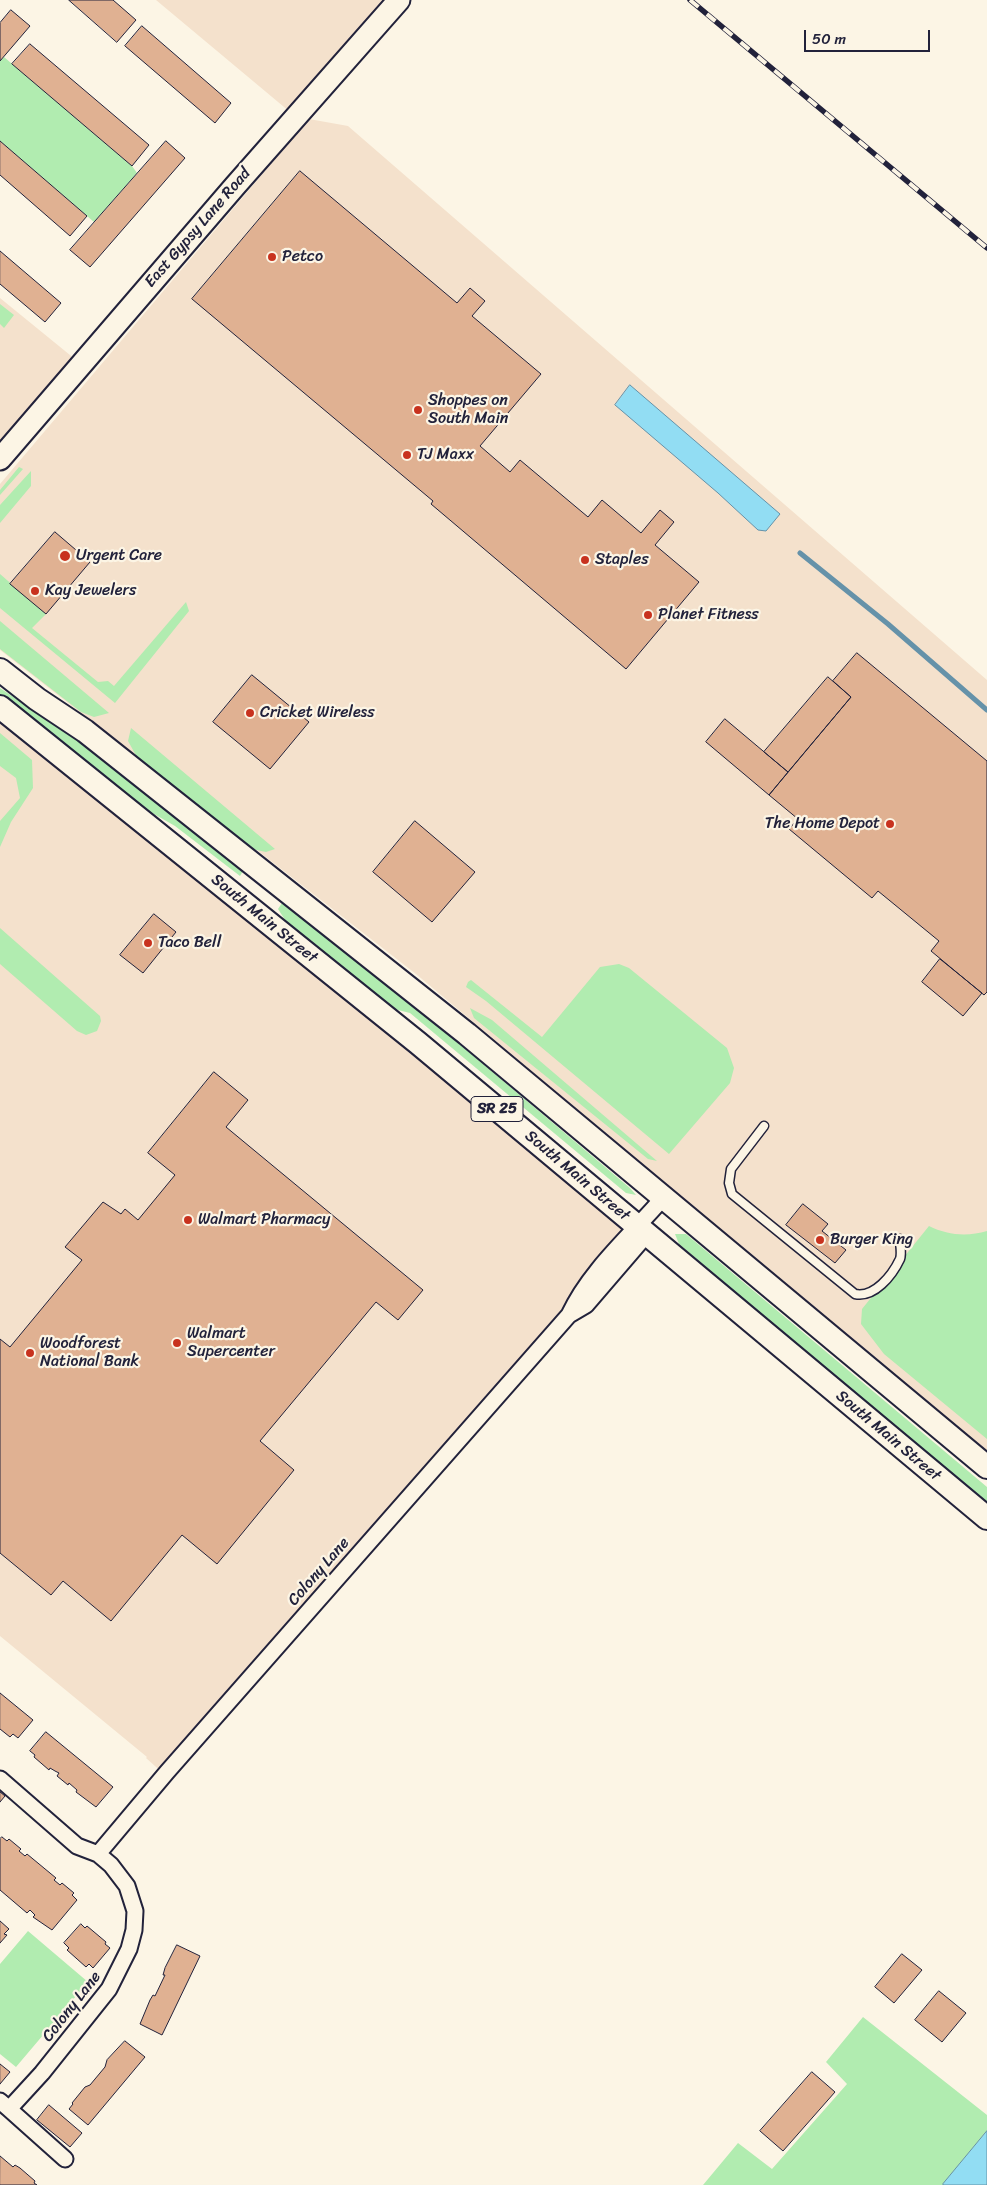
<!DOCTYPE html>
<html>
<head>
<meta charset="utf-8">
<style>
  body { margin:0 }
  #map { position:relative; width:987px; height:2185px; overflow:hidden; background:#fcf5e5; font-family:Sriracha,sans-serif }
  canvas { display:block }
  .scale { position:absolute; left:804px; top:30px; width:126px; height:22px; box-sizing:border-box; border:2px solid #22223b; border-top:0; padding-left:6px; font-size:15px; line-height:18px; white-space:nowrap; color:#22223b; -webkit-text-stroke:4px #fcf5e5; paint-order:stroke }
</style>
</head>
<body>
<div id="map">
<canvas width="987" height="2185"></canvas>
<div class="scale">50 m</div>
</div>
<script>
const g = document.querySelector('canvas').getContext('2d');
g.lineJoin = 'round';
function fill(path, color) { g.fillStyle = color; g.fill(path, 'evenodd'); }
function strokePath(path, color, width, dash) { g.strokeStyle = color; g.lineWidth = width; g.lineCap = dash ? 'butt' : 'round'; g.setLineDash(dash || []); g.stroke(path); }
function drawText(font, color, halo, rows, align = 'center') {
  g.font = font + ' Sriracha,sans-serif'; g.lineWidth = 4.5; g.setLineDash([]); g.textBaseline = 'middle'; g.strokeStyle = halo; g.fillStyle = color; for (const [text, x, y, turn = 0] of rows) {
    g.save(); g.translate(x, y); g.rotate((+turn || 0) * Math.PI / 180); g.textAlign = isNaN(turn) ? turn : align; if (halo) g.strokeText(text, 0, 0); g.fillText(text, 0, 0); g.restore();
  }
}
fill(new Path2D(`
  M156 0H399L296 117Z
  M309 119 348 126 987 680V1453L416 974 0 650V484Z
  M0 298 81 364 0 459Z
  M0 707 638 1227 165 1775 146 1758 147 1757 0 1636Z`), '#f4e1cc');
fill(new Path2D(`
  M4 57 132 166 137 173 94 222 0 141V61Z
  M0 304 14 315 4 328 0 324Z
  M19 467 23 469 0 495V490Z
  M31 471V486L0 523V505Z
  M0 574 46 614 32 628 98 682 108 681 114 686 186 602 189 611 115 703 0 608Z
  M0 621 109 713 94 717 81 712 0 649Z
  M0 688 78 740 243 871 240 876 175 826 133 802 0 694Z
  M131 728 275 849 266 852 252 849 138 759 128 741Z
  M0 733 32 760 33 788 11 822 0 847V821L20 798 16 778 0 766Z
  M282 903 406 999 630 1188 636 1195 626 1193 410 1013 390 1008 289 926 278 909Z
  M0 928 100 1016 101 1021 97 1031 86 1035 77 1031 0 964Z
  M619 964 629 968 727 1048 734 1068 730 1083 669 1154 486 1001 466 987 468 982 471 980 542 1037 600 967Z
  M470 1008 492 1020 657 1161 648 1159 474 1018Z
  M929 1226C947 1235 967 1237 987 1231V1439L884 1354 861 1324 862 1309Z
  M675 1234H686L987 1487V1506L679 1244Z
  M28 1931 88 1982 16 2067 0 2054V1964Z
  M863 2017 987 2115V2131L943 2185H703L738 2143 772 2169 847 2084 826 2062Z`), '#b1ecb0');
const water = new Path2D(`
  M630 385 780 514 766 531 758 530 718 493 615 405Z
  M987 2131V2185H943V2184Z`);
fill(water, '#92ddf3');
strokePath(water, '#6592a9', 1);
strokePath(new Path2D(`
  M800 553 888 624 987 710`), '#6592a9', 5);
const building = new Path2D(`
  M69 0H113L136 20 117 42Z
  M11 10 30 26 0 61V23Z
  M142 26 231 103 215 123 125 46Z
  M30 44 149 145 132 166 12 64Z
  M0 141 87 216 70 236 0 175Z
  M166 141 185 158 90 267 70 250Z
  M300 171 457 303 470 288 485 301 472 316 541 374 480 446 510 472 520 460 588 517 602 500 641 533 660 510 674 522 655 545 699 582 626 669 431 504 433 501 192 299Z
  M0 251 61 303 45 322 0 284Z
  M55 532 90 562 46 614 10 584Z
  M857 653 987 761V992L984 995 931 951 939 941 878 891 872 898 789 829 798 819 769 795 851 697 833 681Z
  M252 675 309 722 270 769 213 722Z
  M828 677 851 697 788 772 764 752Z
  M725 719 788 772 769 795 706 742Z
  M415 821 475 872 432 922 373 872Z
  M154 914 176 932 143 973 120 955Z
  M940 959 982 993 963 1016 922 982Z
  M214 1072 248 1100 226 1127 423 1290 398 1320 376 1302 260 1441 294 1470 217 1564 182 1535 111 1621 63 1581 51 1595 0 1553V1339L10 1347 82 1260 65 1247 103 1202 121 1214 125 1209 138 1220 175 1175 148 1153Z
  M803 1204 828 1224 822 1231 846 1250 835 1263 786 1225Z
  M0 1693 33 1720 18 1738 13 1734 10 1737 0 1729Z
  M46 1732 113 1787 96 1807 76 1792 77 1790 69 1783 68 1785 57 1776 59 1773 55 1771 50 1768 49 1770 34 1757 35 1755 30 1751Z
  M0 1792 5 1796 0 1802Z
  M2 1837 7 1841 9 1839 21 1849 19 1851 25 1856 27 1854 56 1878 54 1880 60 1885 62 1883 74 1893 72 1895 77 1900 52 1930 33 1917 35 1915 30 1910 27 1913 0 1890V1839Z
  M0 1921 9 1929 4 1934 7 1935 0 1943Z
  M81 1924 85 1928 87 1926 106 1942 105 1944 110 1948 93 1968 89 1964 86 1967 67 1950 69 1948 64 1943Z
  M177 1945 200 1956 162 2035 140 2024 150 2000 153 1995 155 1996 165 1975H163L165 1968Z
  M902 1954 922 1970 894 2003 875 1987Z
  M939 1991 966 2013 942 2042 915 2020Z
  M125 2041 145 2057 88 2125 69 2109 73 2104 72 2103 85 2087 90 2085 105 2067 107 2060Z
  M0 2064 10 2072 0 2084Z
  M812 2072 835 2092 783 2151 760 2131Z
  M49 2105 82 2133 70 2147 37 2120Z
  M0 2156 13 2167 15 2165 20 2168 35 2181 34 2183 37 2185H0Z`);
fill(building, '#e0b192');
strokePath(building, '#22223b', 1);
const lane = new Path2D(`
  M764 1126 731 1169 729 1183 732 1194 855 1294C874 1298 892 1276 900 1259 902 1254 900 1245 900 1239`);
const street = new Path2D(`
  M569 1315 586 1305 647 1234
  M0 1779 77 1846 98 1854 111 1865 127 1886 135 1911 134 1930 129 1949 109 1989 42 2073 9 2109 0 2101
  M98 1854 167 1772 569 1315C590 1270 631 1235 663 1198
  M9 2109 65 2159`);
const secondary = new Path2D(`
  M0 459 235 186 399 0`);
const primary = new Path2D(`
  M0 670 37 699 85 731 467 1034 987 1467
  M0 707 418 1043 987 1518`);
strokePath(lane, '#22223b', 11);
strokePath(street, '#22223b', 19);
strokePath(secondary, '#22223b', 25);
strokePath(primary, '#22223b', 26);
strokePath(lane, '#fcf5e5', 8);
strokePath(street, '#fcf5e5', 15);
strokePath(secondary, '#fcf5e5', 21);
strokePath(primary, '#fcf5e5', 22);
const rail = new Path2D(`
  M690 0 987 248`);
strokePath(rail, '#22223b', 5.5);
strokePath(rail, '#fcf5e5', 4, [11]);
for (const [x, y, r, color] of [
  [272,257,5,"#c8321e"],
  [418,410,5,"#c8321e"],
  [407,455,5,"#c8321e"],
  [65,556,6,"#c8321e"],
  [585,560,5,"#c8321e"],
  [35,591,5,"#c8321e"],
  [648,615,5,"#c8321e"],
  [250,713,5,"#c8321e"],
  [890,824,5,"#c8321e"],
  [148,943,5,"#c8321e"],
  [188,1220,5,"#c8321e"],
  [820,1240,5,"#c8321e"],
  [177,1343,5,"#c8321e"],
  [30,1353,5,"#c8321e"]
]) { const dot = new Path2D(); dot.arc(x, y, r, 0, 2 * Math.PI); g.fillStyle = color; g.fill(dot); strokePath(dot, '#fcf5e5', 2); }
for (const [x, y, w] of [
  [497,1109,52]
]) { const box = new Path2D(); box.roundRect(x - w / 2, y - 12.5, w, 25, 4); g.fillStyle = '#fcf5e5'; g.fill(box); strokePath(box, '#22223b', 1); }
drawText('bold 15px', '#22223b', null, [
  ["SR 25",497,1109]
]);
drawText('16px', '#22223b', '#fcf5e5', [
  ["East Gypsy Lane Road",198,228,-49],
  ["South Main Street",264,919,39],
  ["South Main Street",577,1176,40],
  ["South Main Street",888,1436,40],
  ["Colony Lane",319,1572,-49],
  ["Colony Lane",72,2007,-52]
]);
drawText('16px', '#22223b', '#fcf5e5', [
  ["Petco",282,257],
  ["Shoppes on",428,401],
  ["South Main",428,419],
  ["TJ Maxx",417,455],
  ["Urgent Care",76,556],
  ["Staples",595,560],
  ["Kay Jewelers",45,591],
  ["Planet Fitness",658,615],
  ["Cricket Wireless",260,713],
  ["The Home Depot",880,824,"right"],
  ["Taco Bell",158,943],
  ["Walmart Pharmacy",198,1220],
  ["Burger King",830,1240],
  ["Walmart",187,1334],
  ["Supercenter",187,1352],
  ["Woodforest",40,1344],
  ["National Bank",40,1362]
], 'left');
</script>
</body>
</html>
